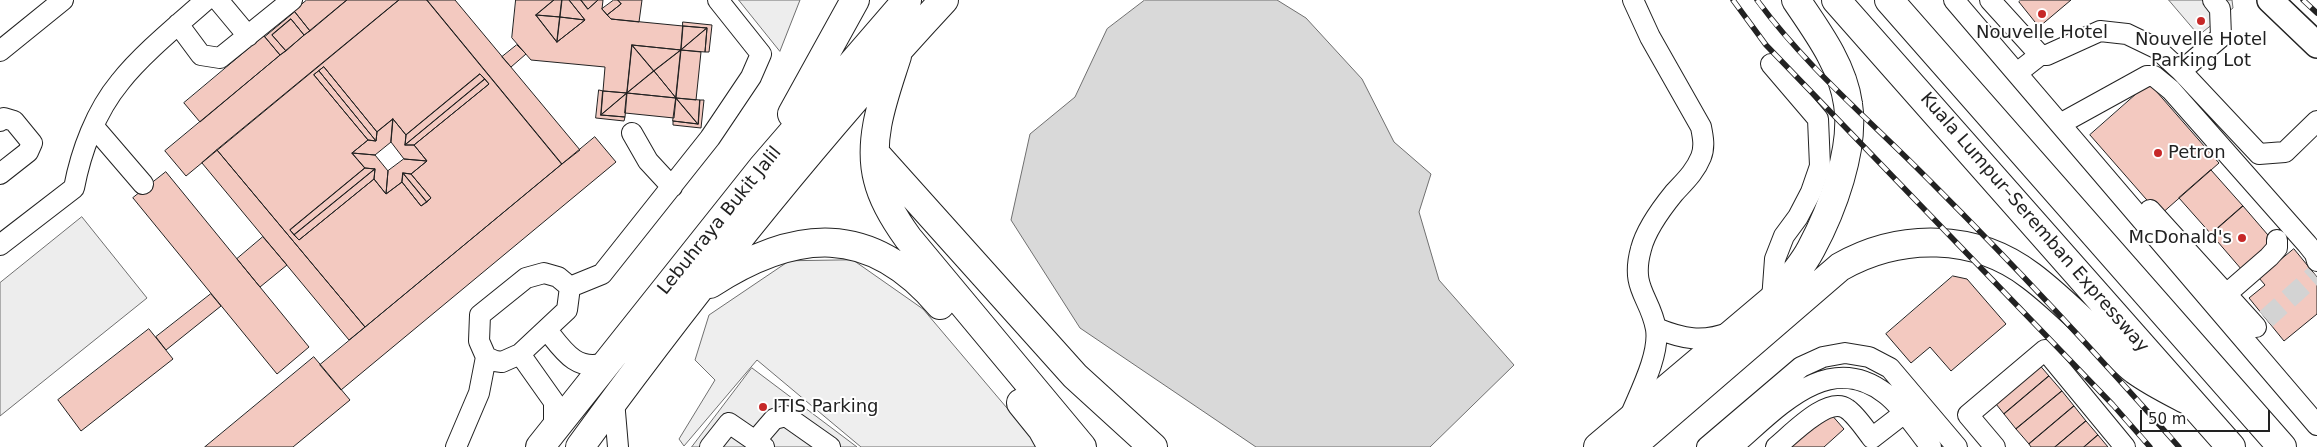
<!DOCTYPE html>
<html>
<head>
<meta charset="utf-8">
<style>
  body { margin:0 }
  #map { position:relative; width:2317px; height:447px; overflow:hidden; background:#fff; font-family:"DejaVu Sans",sans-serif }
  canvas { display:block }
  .scale { position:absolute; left:2140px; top:410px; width:130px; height:22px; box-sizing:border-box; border:2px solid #222; border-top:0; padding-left:6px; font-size:15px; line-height:18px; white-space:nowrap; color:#222; -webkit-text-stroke:4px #fff; paint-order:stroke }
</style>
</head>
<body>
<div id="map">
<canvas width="2317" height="447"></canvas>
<div class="scale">50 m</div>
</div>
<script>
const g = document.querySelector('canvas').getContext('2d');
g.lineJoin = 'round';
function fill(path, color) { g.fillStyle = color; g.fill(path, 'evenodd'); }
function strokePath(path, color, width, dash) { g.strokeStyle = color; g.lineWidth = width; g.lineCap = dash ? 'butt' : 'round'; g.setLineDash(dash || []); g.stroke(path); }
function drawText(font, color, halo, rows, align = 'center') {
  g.font = font + ' "DejaVu Sans",sans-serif'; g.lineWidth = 4; g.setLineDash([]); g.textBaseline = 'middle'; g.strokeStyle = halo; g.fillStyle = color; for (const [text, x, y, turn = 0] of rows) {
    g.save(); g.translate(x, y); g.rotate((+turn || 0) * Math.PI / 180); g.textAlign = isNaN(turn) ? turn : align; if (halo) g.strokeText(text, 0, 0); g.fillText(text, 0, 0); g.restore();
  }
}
const green = new Path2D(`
  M853 260 923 309 1040 447H861L757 360 684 446 679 439 715 380 695 360 709 315 789 261Z`);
fill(green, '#eee');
strokePath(green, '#6f6f6f', 1);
const parking = new Path2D(`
  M739 0H800L780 51Z
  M2169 0H2232L2233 8 2199 35Z
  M82 217 147 298 0 416V283Z
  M752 368 857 447H692Z`);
fill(parking, '#ededed');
strokePath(parking, '#6f6f6f', 1);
const water = new Path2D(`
  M1145 0H1277L1306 18 1362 79 1394 142 1431 174 1419 212 1439 280 1514 365 1430 447H1256L1080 328 1011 220 1030 134 1075 97 1107 29Z`);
fill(water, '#d9d9d9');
strokePath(water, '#6f6f6f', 1);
const building = new Path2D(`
  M307 0H347L310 31 294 11Z
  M347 0H399L186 176 165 151Z
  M399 0H427L562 164 365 327 217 150ZM324 67 377 132 393 119 406 135 480 74 489 84 414 145 427 161 411 174 431 198 421 206 402 182 386 194 374 179 299 240 290 230 365 168 352 153 368 140 314 75Z
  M427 0H455L580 150 562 164Z
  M516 0H554L536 15 557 42 585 20 569 0H581L588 9 598 0H603L602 9 611 19 683 26 681 50 632 45 627 93 603 91 605 67 531 60 512 38Z
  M554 0H562L560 17 536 15Z
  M562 0H569L585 20 560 17Z
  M581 0H598L588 9Z
  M614 0H618L621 4 607 15 602 9Z
  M618 0H642L639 22 611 19 607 15 621 4Z
  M2021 0H2071L2039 27 2019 2Z
  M295 12 310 31 304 35 291 19 272 35 286 51 280 55 265 37Z
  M536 15 560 17 557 42Z
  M560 17 585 20 557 42Z
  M291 19 304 35 286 51 272 35Z
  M683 22 712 25 709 52H705L707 28 683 26Z
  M683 26 707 28 681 50Z
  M707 28 705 52 681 50Z
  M264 36 280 55 200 122 184 103Z
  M517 45 526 54 511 67 502 57Z
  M632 45 681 50 654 71Z
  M632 45 654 71 627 93Z
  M681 50 701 52 696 100 676 98Z
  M681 50 676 98 654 71Z
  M324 67 377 132 376 141 319 71Z
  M319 71 376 141 368 140 314 75Z
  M654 71 676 98 627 93Z
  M480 74 485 79 405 145 406 135Z
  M485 79 489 84 414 145H405Z
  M2149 83 2219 163 2160 215 2090 135Z
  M599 90 603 91 601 115 625 117 624 121 596 118Z
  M603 91 627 93 601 115Z
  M627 93 676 98 674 118 625 113Z
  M627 93 625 117 601 115Z
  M676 98 700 100 698 124Z
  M676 98 698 124 673 121Z
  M700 100H704L701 128 673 125V121L698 124Z
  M393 119 391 142 375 155 352 153 368 140 376 141 377 132Z
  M393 119 406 135 405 145H414L427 161 404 159 391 142Z
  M595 137 616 162 341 390 320 365Z
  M217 150 365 327 349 340 202 163Z
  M352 153 375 155 388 171 386 194 374 179 375 169 365 168Z
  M404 159 427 161 411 174 403 173 402 182 386 194 388 171Z
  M365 168 375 169 294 235 290 230Z
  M375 169 374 179 299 240 294 235Z
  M2211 170 2243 206 2211 234 2179 198Z
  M166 172 309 347 277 374 133 198Z
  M403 173 427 202 421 206 402 182Z
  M403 173 411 174 431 198 427 202Z
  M2243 206 2274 242 2242 270 2211 234Z
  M263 237 287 265 260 287 237 259Z
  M2294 249 2317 277V314L2284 341 2249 298 2265 285 2259 278Z
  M1953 276 1967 279 2006 324 1951 371 1930 347 1911 363 1886 334Z
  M211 294 221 306 166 350 156 337Z
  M149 329 173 359 81 431 58 400Z
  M314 357 350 400 293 447H205Z
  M2037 362 2049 376 2004 414 1992 399Z
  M2049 376 2062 391 2016 429 2004 414Z
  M2062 391 2074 406 2029 444 2016 429Z
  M2074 406 2086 421 2055 447H2031L2029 444Z
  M1830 413 1844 429 1824 447H1791Z
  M2086 421 2098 435 2084 447H2055Z
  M2098 435 2108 447H2084Z`);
fill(building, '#f3c9c0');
strokePath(building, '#222', 1);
strokePath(new Path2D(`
  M2266 319 2315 275`), '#d3d3d3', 20, [20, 10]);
const minor = new Path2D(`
  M218 0 248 36
  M1954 0 2317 425
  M1990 0 2040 55
  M178 24 201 55 220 58 292 0
  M0 51 63 0
  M1771 64 1818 119 1820 166 1811 192 1798 217 1784 236 1775 259 1772 300
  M2181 71 2221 37 2220 9 2213 0
  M2017 73 2040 55H2047L2100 31 2127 34 2156 48 2181 71 2259 154 2285 152 2317 121
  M0 121 4 118 14 121 32 143 28 152 0 174
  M2060 124 2147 76H2154L2171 90 2307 244 2315 254 2317 261
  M94 127 143 184
  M632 133 648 161 672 187
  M2150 210 2256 327
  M0 245 74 188C81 151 96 111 120 82 142 54 179 24 206 0
  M544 273 558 277 570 287 567 310 520 354 502 362 495 361 486 357 479 341 480 315 526 278Z
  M570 287 602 274 710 138 751 77 761 54 718 0
  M2216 303 2269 257 2277 248V240
  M1656 328C1683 339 1702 343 1731 332
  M547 330C563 350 576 372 605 363
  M520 354 554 402V428
  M614 400 618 447
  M1629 419C1639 394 1660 355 1656 329 1650 296 1630 289 1641 249 1646 229 1661 209 1674 193 1684 182 1695 172 1701 157 1705 147 1703 137 1701 127L1650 37 1633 0
  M756 440 774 419 786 416 830 447
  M456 447 479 393 486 357
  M710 447 729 423 764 447
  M1707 447 1801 367 1823 357 1845 353 1869 357 1890 368 1957 447
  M1732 447C1775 411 1827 348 1886 394 1903 407 1917 430 1931 447
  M1776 447C1791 435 1828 395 1847 409 1856 415 1865 429 1872 438L1903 414
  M1995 447 1968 415 2045 350 2125 447`);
const major = new Path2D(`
  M2270 0 2317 45`);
const highway = new Path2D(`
  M1836 0 2231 447
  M1889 0 2282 447
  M897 56C885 94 867 139 878 180 883 201 895 220 908 238L1082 447
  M792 114 855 0
  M875 153 1075 376 1153 447
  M710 284C795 229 870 222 940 305
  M1021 403 1042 429 1052 447
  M540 447 762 168 907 0
  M580 447C693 292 813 141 944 0
  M1598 447 1772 300C1786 284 1801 268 1811 249 1832 210 1855 149 1848 104 1843 66 1817 31 1796 0
  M1631 447 1840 267C1900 233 1975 233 2031 276 2059 297 2084 323 2110 347 2118 354 2126 363 2135 370 2153 383 2172 392 2191 402`);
strokePath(minor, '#222', 22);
strokePath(major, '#222', 28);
strokePath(highway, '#222', 30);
strokePath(minor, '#fff', 20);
strokePath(major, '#fff', 25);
strokePath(highway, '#fff', 28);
const rail = new Path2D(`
  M1733 0 1766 45 2113 405 2150 447
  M1757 0C1806 67 1872 122 1930 181 2016 267 2099 356 2179 447
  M2303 0 2317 13`);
strokePath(rail, '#222', 5.5);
strokePath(rail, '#fff', 4, [11]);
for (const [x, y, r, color] of [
  [2042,14,5,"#c62828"],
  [2201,21,5,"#c62828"],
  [2158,153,5,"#c62828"],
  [2242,238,5,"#c62828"],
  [763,407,5,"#c62828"]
]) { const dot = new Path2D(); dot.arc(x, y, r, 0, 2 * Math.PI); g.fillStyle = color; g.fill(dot); strokePath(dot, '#fff', 2); }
drawText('18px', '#222', '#fff', [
  ["Nouvelle Hotel",2042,33],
  ["Nouvelle Hotel",2201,40],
  ["Parking Lot",2201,61],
  ["Petron",2168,153,"left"],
  ["McDonald's",2232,238,"right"],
  ["ITIS Parking",773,407,"left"]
]);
drawText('18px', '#222', '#fff', [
  ["Lebuhraya Bukit Jalil",720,221,-51],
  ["Kuala Lumpur–Seremban Expressway",2034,223,49]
]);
</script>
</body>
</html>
